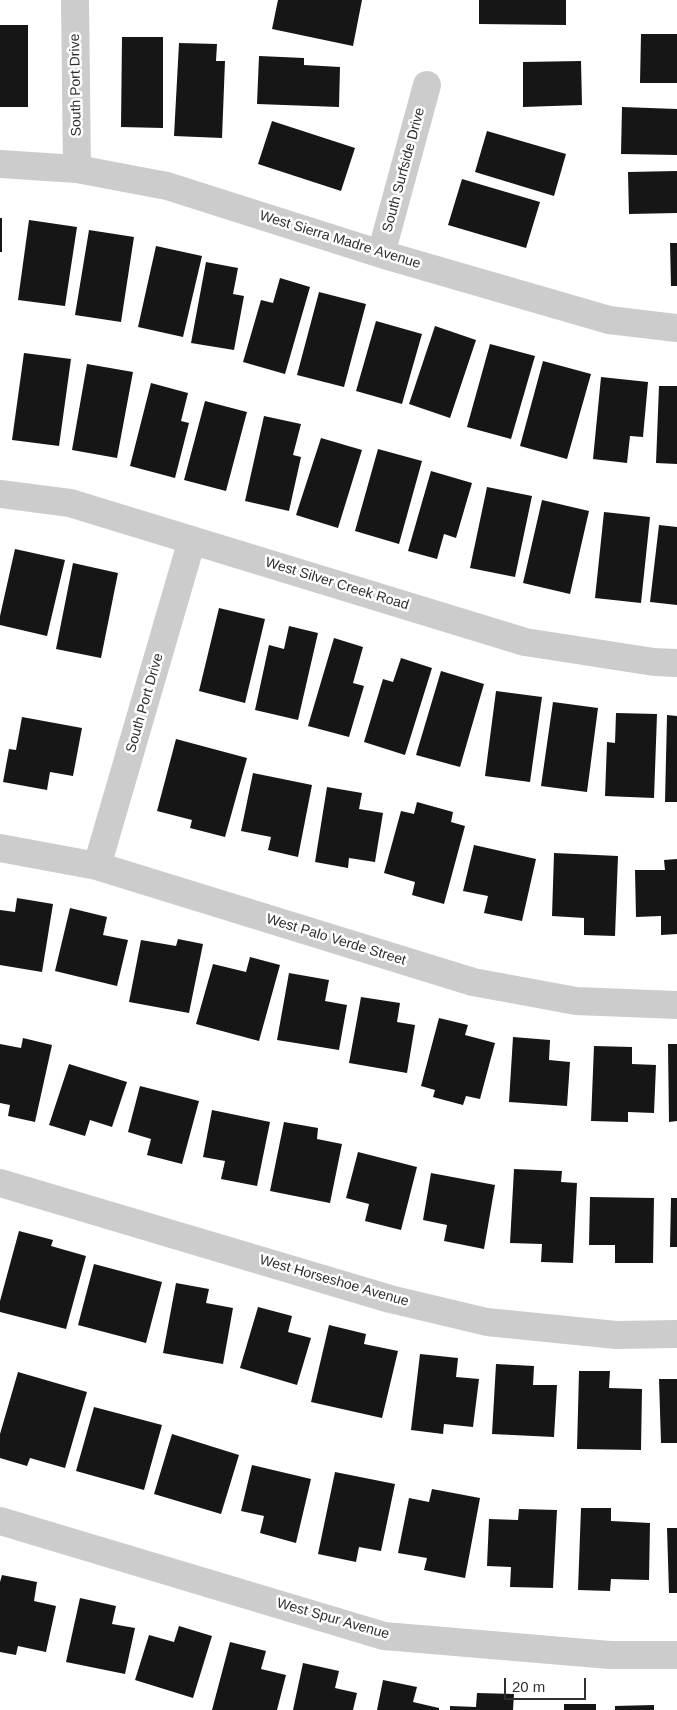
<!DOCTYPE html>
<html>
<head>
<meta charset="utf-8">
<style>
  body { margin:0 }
  #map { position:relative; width:677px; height:1710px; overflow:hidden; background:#fff; font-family:Arial,sans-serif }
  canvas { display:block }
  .scale { position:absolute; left:504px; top:1678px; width:82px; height:22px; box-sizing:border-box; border:2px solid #2f2f2f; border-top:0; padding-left:6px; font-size:15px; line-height:18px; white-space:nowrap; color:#2f2f2f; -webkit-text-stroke:4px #fff; paint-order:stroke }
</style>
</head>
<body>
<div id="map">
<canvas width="677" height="1710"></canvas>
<div class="scale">20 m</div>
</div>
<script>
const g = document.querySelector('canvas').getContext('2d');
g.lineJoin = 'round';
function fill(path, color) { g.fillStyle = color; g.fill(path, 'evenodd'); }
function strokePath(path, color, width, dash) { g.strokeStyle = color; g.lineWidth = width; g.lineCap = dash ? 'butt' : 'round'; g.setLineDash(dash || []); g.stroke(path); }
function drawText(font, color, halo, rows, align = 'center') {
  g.font = font + ' Arial,sans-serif'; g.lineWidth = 5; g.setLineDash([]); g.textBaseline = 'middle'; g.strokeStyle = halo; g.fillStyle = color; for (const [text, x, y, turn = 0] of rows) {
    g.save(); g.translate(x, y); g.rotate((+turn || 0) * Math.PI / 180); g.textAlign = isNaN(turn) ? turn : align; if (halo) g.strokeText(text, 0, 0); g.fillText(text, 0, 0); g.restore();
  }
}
fill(new Path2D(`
  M278 0H362L353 46 272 29Z
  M479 0H566V25L479 24Z
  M0 25H28V107H0Z
  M641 34H677V83H640Z
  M122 37H163V128L121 127Z
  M179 43 217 44 216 61H225L222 138 174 136Z
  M259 56 304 58V65L340 67 339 107 257 104Z
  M581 61 582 105 523 107V62Z
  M622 107 677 109V155L621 154Z
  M272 121 355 148 341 191 258 164Z
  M487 131 566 154 554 196 475 172Z
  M677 171V213L629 214 628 172Z
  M462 179 540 202 526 248 448 225Z
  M0 218H2V252H0Z
  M29 220 77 227 65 306 18 300Z
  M89 230 134 237 121 322 75 315Z
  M670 243H677V286H671Z
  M156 246 202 256 183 337 138 327Z
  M206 262 238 268 233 294 244 296 234 350 191 343Z
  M280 278 310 287 285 374 243 362 261 300 273 303Z
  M319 292 366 304 344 387 297 375Z
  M376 321 422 334 402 404 356 391Z
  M435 326 476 340 450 418 409 404Z
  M490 344 535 356 511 439 467 427Z
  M24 353 71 359 59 446 12 440Z
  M543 361 591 374 567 459 520 446Z
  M87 364 133 372 117 458 72 450Z
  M601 377 648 382 643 437 630 436 627 463 593 459Z
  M151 383 188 393 181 421 189 423 175 478 130 466Z
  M659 386H677V464L656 463Z
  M205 401 247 412 226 491 184 480Z
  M264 416 301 424 293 455 301 457 289 511 245 501Z
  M321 438 362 450 338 528 296 515Z
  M378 449 422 461 399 544 355 531Z
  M431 471 472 483 456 538 444 534 437 559 408 551Z
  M487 487 532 496 515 577 470 568Z
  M542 500 589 511 570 594 523 583Z
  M604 512 650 517 641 603 595 598Z
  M659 525 677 527V605L650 602Z
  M15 549 65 560 47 636 0 625V616Z
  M73 563 118 573 101 658 56 649Z
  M219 608 265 619 245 703 199 691Z
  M289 626 318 633 298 720 255 710 269 645 284 649Z
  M334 638 363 647 353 683 364 686 349 737 308 726Z
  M401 658 432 668 405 755 364 742 383 679 393 682Z
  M441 671 484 684 460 767 416 755Z
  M496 691 542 697 530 782 485 776Z
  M553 702 598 708 587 792 541 786Z
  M616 713 657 714 654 798 605 796 607 742 615 743Z
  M667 715 677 716V802H665Z
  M22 717 82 728 73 776 50 772 47 790 3 782 9 749 16 750Z
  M176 739 247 758 225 837 190 828 192 820 157 811Z
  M253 773 312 785 298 857 268 850 271 837 241 831Z
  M327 787 362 793 359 809 383 813 375 862 349 858 348 868 315 862Z
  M417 802 453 812 451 822 465 826 444 904 412 895 415 882 384 873 401 811 414 814Z
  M474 845 536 859 522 921 484 913 488 896 463 891Z
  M554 853 618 856 615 936 584 935V918L552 916Z
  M677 859V934L661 935V916L636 917 635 870H665L664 860Z
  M17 898 53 904 42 972 0 965V910L15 912Z
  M70 908 107 917 103 935 128 940 117 986 55 971Z
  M178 939 203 944 189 1013 129 1002 141 940 176 946Z
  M250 957 280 965 259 1041 196 1024 213 964 246 972Z
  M289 973 329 980 325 1001 347 1005 339 1050 277 1040Z
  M361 997 400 1003 397 1022 415 1025 407 1073 349 1063Z
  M439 1018 468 1025 465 1035 495 1043 480 1099 466 1096 463 1105 433 1097 435 1090 421 1086Z
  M513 1037 550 1040 549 1060 570 1062 567 1106 509 1102Z
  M23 1038 52 1045 35 1122 8 1116 10 1105 0 1103V1044L21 1048Z
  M668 1044H677V1121L669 1122Z
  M594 1046 632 1047V1064L656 1065 654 1113 628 1112V1122L591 1121Z
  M69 1064 127 1082 112 1127 90 1120 85 1136 49 1125Z
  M140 1086 199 1101 182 1164 147 1155 151 1139 128 1132Z
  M212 1110 270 1122 257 1186 221 1179 225 1161 203 1157Z
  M284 1122 318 1128 317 1139 342 1144 330 1203 270 1191Z
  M358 1152 417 1167 401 1230 365 1221 369 1204 346 1198Z
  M514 1169 562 1171 561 1182 577 1183 573 1263 541 1262 542 1244 510 1243Z
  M431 1173 495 1185 484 1249 444 1241 447 1225 423 1220Z
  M590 1197 654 1198 653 1263H615V1245H589Z
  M671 1198H677V1247H670Z
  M19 1231 53 1240 51 1246 86 1256 66 1329 0 1312V1301Z
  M94 1264 162 1282 146 1343 78 1325Z
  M176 1283 209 1289 206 1303 233 1308 223 1364 163 1353Z
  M258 1307 292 1316 288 1332 311 1338 297 1385 240 1368Z
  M329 1325 366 1334 364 1344 398 1351 382 1418 311 1402Z
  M420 1354 458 1358 456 1377 479 1379 473 1427 444 1424 443 1434 411 1430Z
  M496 1364 534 1366 533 1385H557L554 1437 492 1434Z
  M579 1371H610L609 1388 642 1389 641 1450 577 1449Z
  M18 1372 87 1392 65 1468 30 1458 27 1466 0 1458V1434Z
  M659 1379H677V1443H661Z
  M94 1407 162 1425 144 1490 76 1471Z
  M172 1434 239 1455 221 1514 154 1494Z
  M252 1465 311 1479 296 1543 260 1533 264 1516 241 1511Z
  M335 1472 395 1484 381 1551 359 1547 356 1562 318 1554Z
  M432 1489 480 1498 465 1578 424 1570 427 1558 398 1553 409 1498 429 1502Z
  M581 1508H611V1521L650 1523 649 1580 611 1579 610 1591 578 1590Z
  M519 1509 557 1510 553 1588 510 1587 511 1567 487 1566 489 1519 518 1520Z
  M667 1528H677V1593H669Z
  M2 1575 37 1582 34 1601 56 1606 46 1652 18 1646 16 1655 0 1652V1582Z
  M80 1598 116 1606 112 1624 135 1628 125 1674 66 1662Z
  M179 1626 212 1636 193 1698 135 1680 149 1635 174 1642Z
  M230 1642 266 1651 261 1669 286 1675 277 1710H212Z
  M303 1663 339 1671 335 1688 357 1693 353 1710H293Z
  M383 1680 417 1687 413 1702 439 1708V1710H377Z
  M477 1693 514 1694 513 1710H450V1706L476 1707Z
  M564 1704H596V1710H564Z
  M654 1705V1710H615V1706Z`), '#161616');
strokePath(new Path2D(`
  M75 0 77 169
  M0 164 77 169 167 186 381 254 609 320 677 328
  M381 254 427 85
  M0 494 70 503 525 642 654 662 677 663
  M0 848 97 866 473 982 576 1001 677 1005
  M97 866 192 540
  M0 1183 390 1299 487 1322 616 1335 677 1334
  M0 1521 384 1636 610 1655H677`), '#ccc', 28);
drawText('14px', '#2f2f2f', '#fff', [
  ["South Port Drive",76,85,-91],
  ["South Surfside Drive",404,170,-75],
  ["West Sierra Madre Avenue",340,240,17],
  ["West Silver Creek Road",337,584,17],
  ["South Port Drive",145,703,-74],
  ["West Palo Verde Street",336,940,17],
  ["West Horseshoe Avenue",334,1281,16],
  ["West Spur Avenue",333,1619,16]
]);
</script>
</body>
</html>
